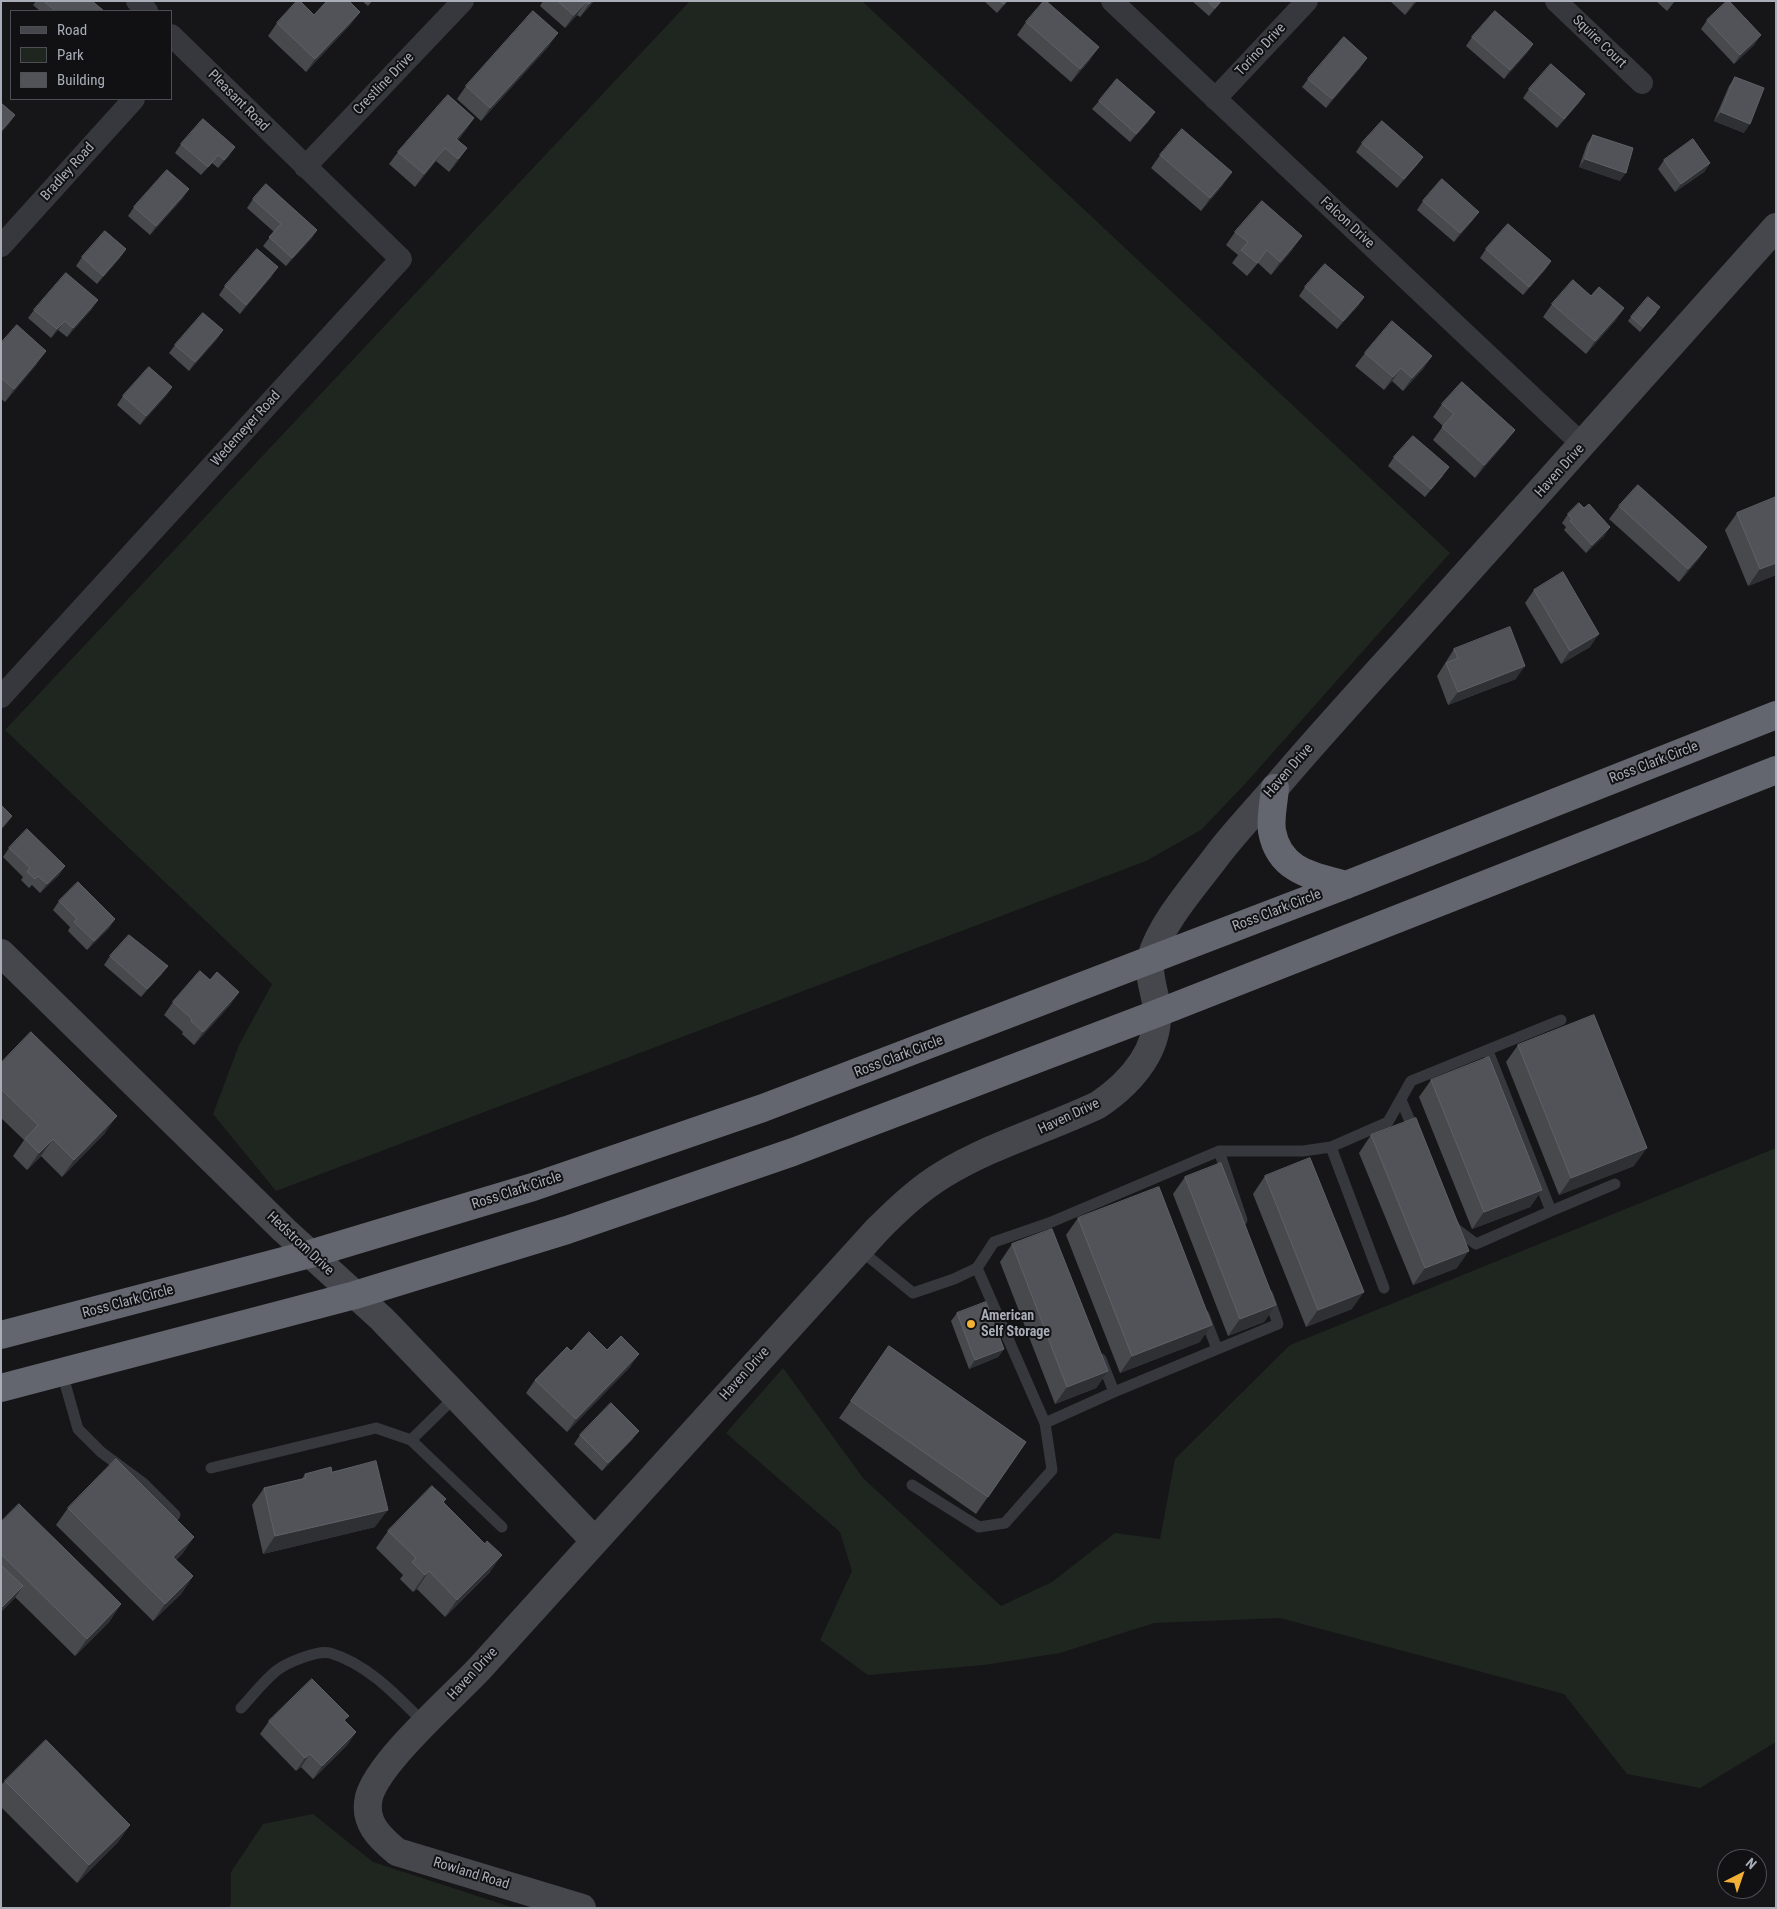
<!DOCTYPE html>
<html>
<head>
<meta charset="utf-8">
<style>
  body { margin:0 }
  #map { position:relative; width:1777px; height:1909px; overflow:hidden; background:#161618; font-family:"Roboto Condensed",sans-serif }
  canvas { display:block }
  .frame { position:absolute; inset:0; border:2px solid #a8adb8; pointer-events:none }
  .legend { position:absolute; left:10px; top:10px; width:162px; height:90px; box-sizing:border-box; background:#111113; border:1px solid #4d4f55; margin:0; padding:6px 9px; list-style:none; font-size:15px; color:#a8adb8 }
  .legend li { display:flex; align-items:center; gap:10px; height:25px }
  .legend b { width:25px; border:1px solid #4d4f55 }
  .north { position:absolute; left:1717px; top:1849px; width:50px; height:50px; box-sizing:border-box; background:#111113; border:1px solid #4d4f55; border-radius:50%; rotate:41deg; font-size:14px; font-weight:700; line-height:20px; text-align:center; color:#a8adb8 }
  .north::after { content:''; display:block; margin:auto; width:18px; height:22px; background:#f2b134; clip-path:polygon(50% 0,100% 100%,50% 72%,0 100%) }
</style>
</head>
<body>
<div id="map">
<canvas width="1777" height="1909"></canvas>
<div class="frame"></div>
<ul class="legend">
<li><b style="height:6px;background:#45474d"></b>Road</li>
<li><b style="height:14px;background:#1e261f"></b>Park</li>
<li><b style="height:14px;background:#525359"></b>Building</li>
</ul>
<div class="north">N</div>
</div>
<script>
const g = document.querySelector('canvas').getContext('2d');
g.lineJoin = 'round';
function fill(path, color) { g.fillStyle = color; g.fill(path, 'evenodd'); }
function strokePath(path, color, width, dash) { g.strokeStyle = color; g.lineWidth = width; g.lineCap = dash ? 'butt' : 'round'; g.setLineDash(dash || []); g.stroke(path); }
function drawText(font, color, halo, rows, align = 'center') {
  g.font = font + ' "Roboto Condensed",sans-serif'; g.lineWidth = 4; g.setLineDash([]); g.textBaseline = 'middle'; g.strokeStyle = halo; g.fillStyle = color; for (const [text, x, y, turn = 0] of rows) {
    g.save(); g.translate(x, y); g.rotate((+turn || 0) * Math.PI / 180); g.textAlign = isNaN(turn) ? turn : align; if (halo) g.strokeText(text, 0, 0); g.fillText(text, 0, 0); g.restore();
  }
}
fill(new Path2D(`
  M690 1H862L1450 553 1245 784 1201 830 1146 861 276 1191 213 1114 239 1045 272 984 5 730Z
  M1776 1148V1742L1700 1788 1627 1774 1564 1694 1280 1618 1154 1623 1060 1653 984 1665 868 1675 820 1640 852 1571 840 1532 726 1433 783 1368 863 1478 1001 1606 1052 1582 1115 1533 1160 1539 1175 1459 1290 1345Z
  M313 1814 373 1862 514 1908H229L231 1903V1872L263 1824Z`), '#1e261f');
strokePath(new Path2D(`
  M1488 1051 1551 1211 1615 1184
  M1401 1100 1415 1133
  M1331 1147 1384 1288
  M1219 1151 1242 1220
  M1453 1224 1456 1229 1476 1244 1551 1211
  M859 1249 913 1293 954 1279 977 1268 994 1242 1049 1223 1219 1151H1303L1331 1147 1388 1122 1411 1081 1561 1020
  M977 1268 1045 1423
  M1204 1315 1217 1349
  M1101 1359 1114 1392 1278 1324 1268 1295
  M62 1373 78 1429 101 1452 143 1483 175 1515
  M456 1396 411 1440 502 1527
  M211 1468 376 1428 411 1440
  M912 1485 979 1527 1005 1523 1052 1470 1045 1423 1114 1392
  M241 1708C252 1696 263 1682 276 1671 286 1663 317 1650 330 1653 368 1664 398 1697 425 1724`), '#37383d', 11);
strokePath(new Path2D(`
  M137 1 147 11
  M1112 1 1583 445
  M1556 1 1642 83
  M1215 99 1307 1
  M305 167 463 1
  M1 246 134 99
  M1 697 401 259 171 35`), '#37383d', 22);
strokePath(new Path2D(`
  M1 953 284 1230 382 1319 594 1540
  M582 1908 397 1852C379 1837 363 1822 369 1797 378 1762 453 1697 480 1668 612 1522 744 1376 877 1230 898 1209 919 1189 944 1174 992 1145 1047 1129 1098 1105 1132 1082 1163 1047 1156 1003 1154 990 1147 970 1151 958 1161 922 1197 883 1219 853 1236 831 1256 810 1275 788 1325 729 1378 672 1430 614 1546 486 1661 357 1776 227`), '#45474d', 28);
strokePath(new Path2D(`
  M1275 788C1274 801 1270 818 1272 831 1279 871 1313 876 1346 885
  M1 1335 310 1254 533 1187 763 1108 1346 885 1776 715
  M1 1388 355 1295 567 1230 793 1152 1158 1013 1776 770`), '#63666e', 28);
fill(new Path2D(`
  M36 1H92L104 11H40L33 5Z
  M362 1H372L368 6Z
  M543 1H594L580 17 577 15 565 28 540 6Z
  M984 1H1008L997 13Z
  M1192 1H1222L1209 16Z
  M1390 1H1417L1405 15Z
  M1656 1H1675L1667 11Z
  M360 12 350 25 306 72 268 36 277 23 314 15Z
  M1707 20 1755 44 1734 64 1701 29Z
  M1026 22 1090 60 1071 82 1017 35Z
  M1472 37 1533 44 1527 53 1504 79 1466 46Z
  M549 46 481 121 457 99 466 86Z
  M1361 67 1326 108 1302 87 1308 79Z
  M1735 77 1744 133 1714 121 1729 86Z
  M1529 89 1585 94 1579 103 1557 128 1523 98Z
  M1099 101 1149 121 1130 142 1092 109Z
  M474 118 465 131 458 140 467 148 458 161 449 172 436 161 415 187 389 164 398 152Z
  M1593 135 1620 181 1579 167 1587 144Z
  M1362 143 1423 157 1417 165 1397 188 1356 152Z
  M181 144 229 156 218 168 212 163 201 175 175 153Z
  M1160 155 1223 185 1201 211 1151 168Z
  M1664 160 1710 163 1704 172 1675 192 1658 169Z
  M183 198 150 235 128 216 134 207Z
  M253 199 317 230 311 239 286 266 263 246 274 232 247 208Z
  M1423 201 1473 220 1454 242 1417 210Z
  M1235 232 1293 249 1271 275 1258 263 1247 276 1232 263 1238 255 1226 245Z
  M126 249 120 258 97 284 76 266 82 257Z
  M1486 249 1551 261 1545 270 1523 295 1480 258Z
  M272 276 240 314 219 295 225 286Z
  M1305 287 1364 297 1358 306 1337 329 1299 296Z
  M1591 296 1624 308 1615 321 1586 354 1543 317 1552 304Z
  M92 309 67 337 58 330 51 338 28 318 34 310Z
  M1657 312 1640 332 1628 321 1631 317Z
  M223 330 217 339 189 371 169 353 175 345Z
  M1 343 37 364 5 402 1 399Z
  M1365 353 1432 356 1423 369 1403 391 1392 381 1384 390 1355 366Z
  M172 387 166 396 140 425 117 405 123 396Z
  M1442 404 1515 430 1505 443 1475 478 1433 440 1443 426 1433 417Z
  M1394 457 1443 476 1425 497 1388 466Z
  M1776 497V575L1748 586 1725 530 1737 513Z
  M1619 506 1707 547 1698 560 1679 582 1609 519Z
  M1584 508 1610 527 1604 536 1586 553 1564 530 1566 527 1562 523 1568 514Z
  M1534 590 1590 647 1561 664 1525 603Z
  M1454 649 1516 679 1448 705 1437 676Z
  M9 848 65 866 59 875 40 893 32 885 29 888 21 880 23 877 3 857Z
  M59 901 115 919 109 928 87 950 68 931 70 927 53 910Z
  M110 956 162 974 141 997 104 965Z
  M210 980 239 992 230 1005 194 1045 182 1034 183 1032 164 1015 173 1002Z
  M1518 1045 1634 1166 1559 1195 1506 1062Z
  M1 1063 105 1133 62 1177 41 1156 27 1170 13 1156 24 1140 1 1118Z
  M1431 1080 1542 1190 1530 1207 1472 1229 1419 1097Z
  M1371 1135 1457 1268 1413 1285 1359 1153Z
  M1265 1176 1352 1309 1306 1327 1253 1194Z
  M1185 1177 1276 1305 1264 1322 1228 1336 1173 1194Z
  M1078 1218 1200 1342 1120 1373 1066 1235Z
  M1012 1244 1108 1371 1096 1388 1055 1404 1000 1262Z
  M957 1313 1004 1349 998 1357 969 1369 951 1321Z
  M889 1346 1026 1442 976 1514 839 1418Z
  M571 1351 630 1367 567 1432 526 1393 535 1380Z
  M580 1435 633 1439 602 1471 574 1444Z
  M332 1472 375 1527 263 1554 252 1505 264 1488 302 1479 305 1474Z
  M444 1502 490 1572 445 1617 417 1589 413 1592 400 1579 403 1575 376 1548 388 1531Z
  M68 1508 194 1537 182 1554 176 1560 193 1576 181 1594 153 1621 56 1525Z
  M1 1522 121 1604 109 1622 75 1656 15 1597 1 1612Z
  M269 1721H345L356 1732 347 1745 313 1779 301 1767 296 1771 260 1734Z
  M5 1781 130 1825 118 1842 77 1883 1 1807V1785Z`), '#47494d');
fill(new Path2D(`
  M592 1H594L580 17 589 4Z
  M1006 1H1008L997 13 1004 4Z
  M1221 1H1222L1209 16 1215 8Z
  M1415 1H1417L1405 15Z
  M586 2 577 15 565 28 574 15Z
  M360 12 350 25 306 72 315 59Z
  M558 33 549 46 481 121 490 108Z
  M1761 35 1755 44 1734 64 1740 55Z
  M1533 44 1527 53 1504 79 1510 70Z
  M1099 47 1090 60 1071 82 1080 69Z
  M1367 58 1361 67 1326 108 1332 99Z
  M1585 94 1579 103 1557 128 1564 119Z
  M1155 112 1149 121 1130 142 1136 134Z
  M1721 112 1750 124 1744 133 1714 121Z
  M15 115 9 124 1 133V131Z
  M474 118 465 131 447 152 456 139Z
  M235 147 229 156 218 168 224 160Z
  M445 148 436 161 415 187 424 174Z
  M467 148 458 161 449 172 458 159Z
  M1423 157 1417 165 1397 188 1404 179Z
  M1585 159 1626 173 1620 181 1579 167Z
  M1710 163 1704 172 1675 192 1681 184Z
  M1232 172 1223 185 1201 211 1210 198Z
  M189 189 183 198 150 235 156 226Z
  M1479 212 1473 220 1454 242 1460 233Z
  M317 230 311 239 286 266 292 258Z
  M1302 236 1293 249 1271 275 1280 262Z
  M126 249 120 258 97 284 103 276Z
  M1551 261 1545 270 1523 295 1529 287Z
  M278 267 272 276 240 314 246 305Z
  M1364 297 1358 306 1337 329 1343 321Z
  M98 300 92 309 67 337 73 328Z
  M1624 308 1615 321 1586 354 1595 341Z
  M65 321 58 330 51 338 57 329Z
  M223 330 217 339 189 371 195 362Z
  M46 351 37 364 5 402 14 389Z
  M1432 356 1423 369 1403 391 1412 378Z
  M1401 368 1392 381 1384 390 1393 377Z
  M172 387 166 396 140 425 146 416Z
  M1515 430 1505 443 1475 478 1484 465Z
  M1449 467 1443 476 1425 497 1431 489Z
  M1610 527 1604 536 1586 553 1592 545Z
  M1707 547 1698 560 1679 582 1688 569Z
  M1776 563V575L1748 586 1760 569Z
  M1599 634 1590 647 1561 664 1570 651Z
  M1525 666 1516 679 1448 705 1458 692Z
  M12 816 6 825 1 830V828Z
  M65 866 59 875 40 893 47 884Z
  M115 919 109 928 87 950 94 941Z
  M168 966 162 974 141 997 147 989Z
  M239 992 230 1005 194 1045 203 1032Z
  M117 1116 105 1133 62 1177 74 1160Z
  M53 1139 41 1156 27 1170 39 1153Z
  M1647 1148 1634 1166 1559 1195 1571 1178Z
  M1542 1190 1530 1207 1472 1229 1484 1212Z
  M1469 1251 1457 1268 1413 1285 1425 1268Z
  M1364 1292 1352 1309 1306 1327 1318 1310Z
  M1276 1305 1264 1322 1228 1336 1240 1319Z
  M1212 1325 1200 1342 1120 1373 1132 1356Z
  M1004 1349 998 1357 969 1369 975 1360Z
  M639 1354 630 1367 567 1432 576 1419Z
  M1108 1371 1096 1388 1055 1404 1067 1387Z
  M639 1431 633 1439 602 1471 608 1463Z
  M388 1510 375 1527 263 1554 275 1536Z
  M194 1537 182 1554 161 1574 173 1557Z
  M502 1555 490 1572 445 1617 457 1600Z
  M429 1571 417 1589 413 1592 425 1575Z
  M193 1576 181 1594 153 1621 165 1604Z
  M23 1586 14 1599 1 1612V1608Z
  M121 1604 109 1622 75 1656 87 1639Z
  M356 1732 347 1745 313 1779 322 1766Z
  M310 1754 301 1767 296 1771 305 1758Z
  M130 1825 118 1842 77 1883 89 1865Z`), '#2f3033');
const building = new Path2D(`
  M44 1H92L104 11H56Z
  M297 1H300L314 15 327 1H349L360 12 315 59 277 23Z
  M558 1H592L589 4 586 2 574 15Z
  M1000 1H1006L1004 4Z
  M1044 1H1046L1099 47 1080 69 1026 22Z
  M1208 1H1221L1215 8Z
  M1727 1H1729L1761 35 1740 55 1707 20Z
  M533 11 558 33 490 108 466 86Z
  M1495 11 1533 44 1510 70 1472 37Z
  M1344 37 1367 58 1332 99 1308 79Z
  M1551 64 1585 94 1564 119 1529 89Z
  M1735 77 1764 88 1750 124 1721 112Z
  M1117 79 1155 112 1136 134 1099 101Z
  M448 95 474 118 456 139 467 148 458 159 445 148 424 174 398 152Z
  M1 103 15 115 1 131Z
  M203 119 235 147 224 160 218 155 208 167 181 144Z
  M1382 121 1423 157 1404 179 1362 143Z
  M1182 129 1232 172 1210 198 1160 155Z
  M1593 135 1633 148 1626 173 1585 159Z
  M1693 139 1710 163 1681 184 1664 160Z
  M167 170 189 189 156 226 134 207Z
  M1442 179 1479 212 1460 233 1423 201Z
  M266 184 317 230 292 258 269 237 281 224 253 199Z
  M1262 201 1302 236 1280 262 1267 250 1257 263 1241 250 1248 242 1235 232Z
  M1508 224 1551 261 1529 287 1486 249Z
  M105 231 126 249 103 276 82 257Z
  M257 249 278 267 246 305 225 286Z
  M1325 264 1364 297 1343 321 1305 287Z
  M66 273 98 300 73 328 65 321 57 329 34 310Z
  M1573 280 1591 296 1599 287 1624 308 1595 341 1552 304Z
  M1648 297 1660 307 1643 327 1631 317Z
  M203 313 223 330 195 362 175 345Z
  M1392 321 1432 356 1412 378 1401 368 1393 377 1365 353Z
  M17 325 46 351 14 389 1 378V343Z
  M149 367 172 387 146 416 123 396Z
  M1462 382 1515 430 1484 465 1442 427 1454 414 1442 404Z
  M1413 436 1449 467 1431 489 1394 457Z
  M1638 485 1707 547 1688 569 1619 506Z
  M1776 497V563L1760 569 1737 513Z
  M1579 503 1584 508 1589 504 1610 527 1592 545 1570 521 1572 519 1568 514Z
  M1563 572 1599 634 1570 651 1534 590Z
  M1510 627 1525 666 1458 692 1446 663 1458 658 1454 649Z
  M1 805 12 816 1 828Z
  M27 829 65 866 47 884 38 876 35 879 27 872 30 868 9 848Z
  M78 882 115 919 94 941 74 922 77 919 59 901Z
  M129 935 168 966 147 989 110 956Z
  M200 971 210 980 217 972 239 992 203 1032 191 1021 192 1019 173 1002Z
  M1594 1015 1647 1148 1571 1178 1518 1045Z
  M31 1032 117 1116 74 1160 53 1139 39 1153 25 1139 38 1125 1 1089V1063Z
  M1489 1057 1542 1190 1484 1212 1431 1080Z
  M1416 1118 1469 1251 1425 1268 1371 1135Z
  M1310 1158 1364 1292 1318 1310 1265 1176Z
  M1221 1163 1276 1305 1240 1319 1185 1177Z
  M1159 1187 1212 1325 1132 1356 1078 1218Z
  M1052 1229 1108 1371 1067 1387 1012 1244Z
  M986 1302 1004 1349 975 1360 957 1313Z
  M589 1332 607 1350 621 1336 639 1354 576 1419 535 1380 567 1347 571 1351Z
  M889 1346 1026 1442 988 1497 851 1401Z
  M611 1403 639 1431 608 1463 580 1435Z
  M116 1459 194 1537 173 1557 193 1576 165 1604 68 1508Z
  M376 1461 388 1510 275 1536 264 1488 306 1478 305 1474 331 1467 332 1472Z
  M432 1486 446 1499 443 1502 485 1544 487 1541 502 1555 457 1600 429 1571 425 1575 412 1562 416 1558 388 1531Z
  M19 1504 121 1604 87 1639 1 1554V1522Z
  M1 1565 23 1586 1 1608Z
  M312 1679 349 1716 344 1720 356 1732 322 1766 310 1754 305 1758 269 1721Z
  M46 1740 130 1825 89 1865 5 1781Z`);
fill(building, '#525359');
strokePath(building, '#5f6168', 1);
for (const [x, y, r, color] of [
  [971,1324,5,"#f2b134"]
]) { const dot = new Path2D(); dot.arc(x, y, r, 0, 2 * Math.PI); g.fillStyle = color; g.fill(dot); strokePath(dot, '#111113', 2); }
drawText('14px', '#a8adb8', '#111113', [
  ["Squire Court",1599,42,44],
  ["Torino Drive",1261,50,-47],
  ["Crestline Drive",384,84,-46],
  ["Pleasant Road",238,101,45],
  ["Bradley Road",68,172,-48],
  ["Falcon Drive",1347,223,43],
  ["Wedemeyer Road",246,429,-48],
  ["Haven Drive",1560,471,-48],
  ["Ross Clark Circle",1654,763,-21],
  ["Haven Drive",1289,771,-49],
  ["Ross Clark Circle",1277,911,-21],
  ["Ross Clark Circle",899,1057,-21],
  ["Haven Drive",1069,1117,-25],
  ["Ross Clark Circle",517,1191,-18],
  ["Hedstrom Drive",300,1244,43],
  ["Ross Clark Circle",128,1302,-15],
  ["Haven Drive",745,1374,-48],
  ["Haven Drive",473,1674,-47],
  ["Rowland Road",471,1874,17]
]);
drawText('bold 14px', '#a8adb8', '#111113', [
  ["American",981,1316],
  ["Self Storage",981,1332]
], 'left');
</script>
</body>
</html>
